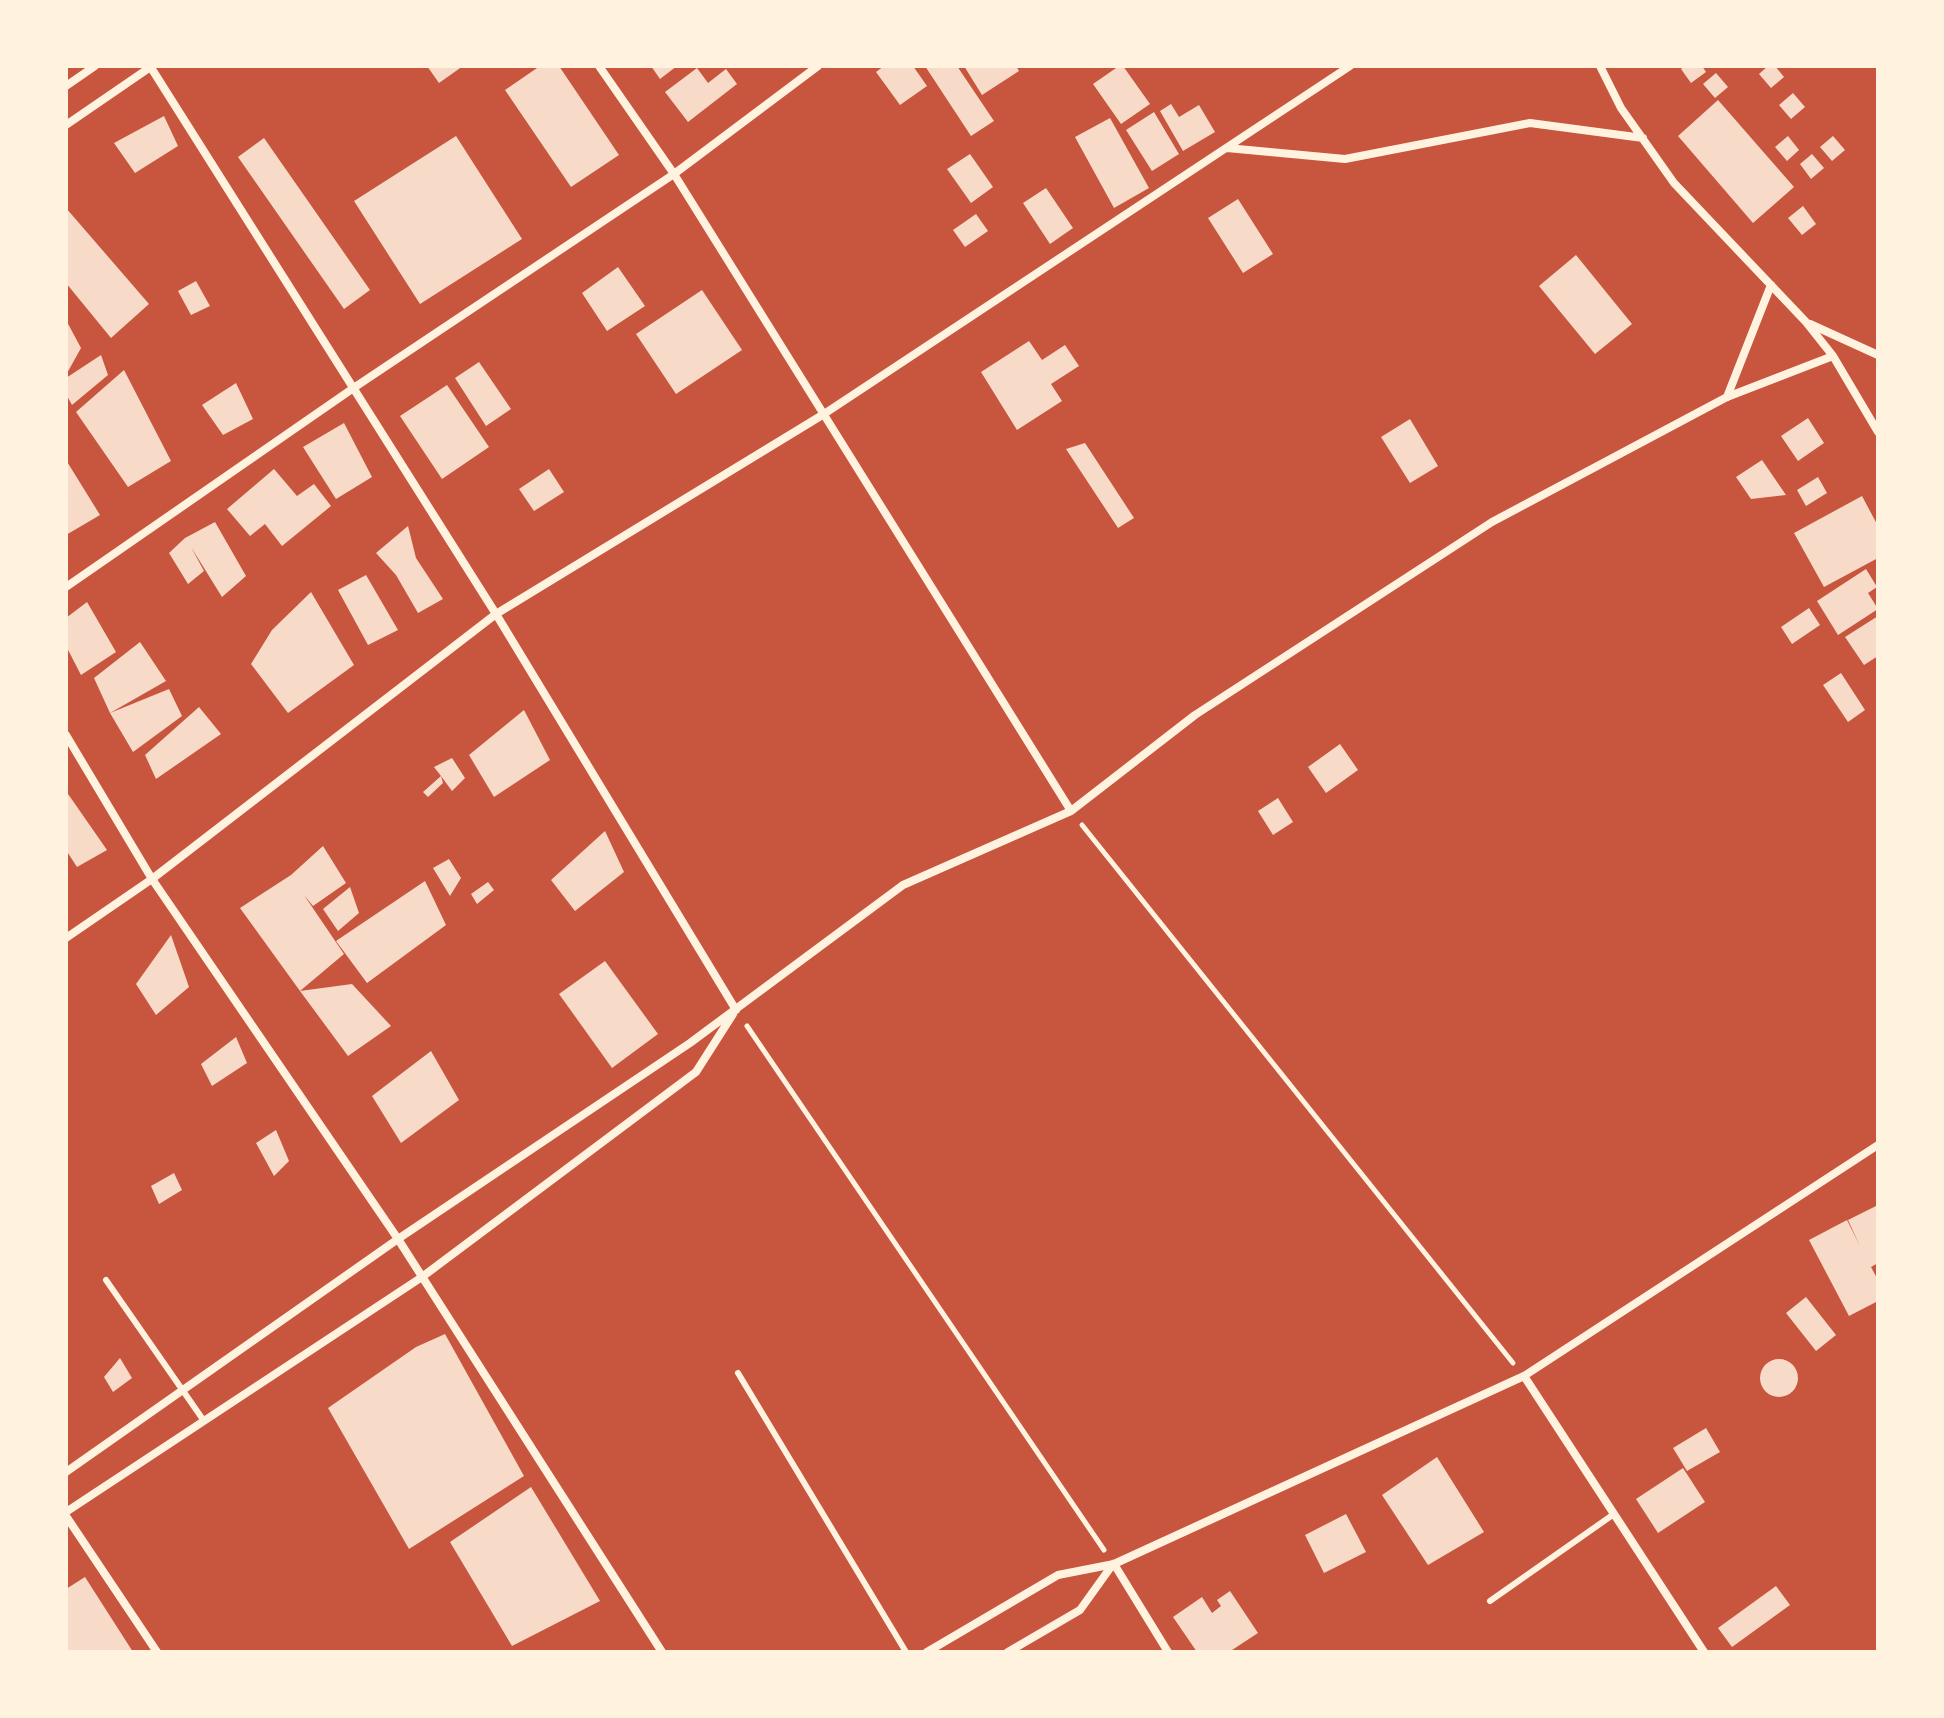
<!DOCTYPE html>
<html>
<head>
<meta charset="utf-8">
<style>
  body { margin:0 }
  #map { position:relative; width:1944px; height:1718px; overflow:hidden; background:#c8553d; font-family:"Nunito Sans",sans-serif }
  canvas { display:block }
  .frame { position:absolute; inset:0; border:68px solid #fff3e0; pointer-events:none }
</style>
</head>
<body>
<div id="map">
<canvas width="1944" height="1718"></canvas>
<div class="frame"></div>
</div>
<script>
const g = document.querySelector('canvas').getContext('2d');
g.lineJoin = 'round';
function fill(path, color) { g.fillStyle = color; g.fill(path, 'evenodd'); }
function strokePath(path, color, width, dash) { g.strokeStyle = color; g.lineWidth = width; g.lineCap = dash ? 'butt' : 'round'; g.setLineDash(dash || []); g.stroke(path); }
fill(new Path2D(`
  M427 66H463L439 83Z
  M540 66H559L619 155 571 187 505 90Z
  M651 66H677L660 79Z
  M884 66H913L927 86 900 105 876 72Z
  M925 66H957L994 121 971 136Z
  M964 66H1016L1019 71 982 95Z
  M1119 66H1123L1150 104 1121 124 1093 84Z
  M1684 66H1702L1706 72 1691 83 1681 69Z
  M1768 66H1775L1784 77 1771 88 1759 74Z
  M697 68 708 83 726 69 737 84 688 122 665 92Z
  M1716 73 1728 87 1715 98 1703 84Z
  M1793 93 1805 107 1791 119 1779 105Z
  M1718 100 1794 187 1753 223 1678 136Z
  M1171 104 1179 117 1199 105 1215 132 1183 151 1160 111Z
  M1154 112 1179 154 1152 171 1126 130Z
  M164 116 178 146 135 173 114 143Z
  M1110 118 1149 188 1114 208 1075 137Z
  M456 136 522 239 420 304 354 201Z
  M1788 136 1799 150 1787 161 1775 147Z
  M1833 136 1845 150 1832 161 1820 147Z
  M264 138 370 290 344 309 238 157Z
  M970 154 993 187 971 203 947 169Z
  M1812 154 1824 168 1811 179 1800 164Z
  M1046 188 1073 228 1050 244 1023 203Z
  M1238 199 1273 254 1243 273 1208 218Z
  M1803 206 1816 224 1802 235 1788 218Z
  M66 208 149 304 111 338 66 283Z
  M976 214 988 231 965 247 953 230Z
  M1576 255 1632 324 1595 354 1539 286Z
  M618 267 645 306 607 331 582 293Z
  M196 281 210 306 191 315 178 291Z
  M702 290 742 350 676 394 636 334Z
  M66 320 81 348 66 375Z
  M1029 341 1042 360 1065 345 1079 366 1051 384 1062 401 1017 430 981 372Z
  M101 355 108 375 72 405 66 394V378Z
  M479 362 511 409 486 426 455 378Z
  M124 370 171 461 128 487 76 412Z
  M236 383 253 419 223 435 202 405Z
  M447 385 489 447 442 479 400 416Z
  M1808 418 1824 443 1798 461 1781 436Z
  M1410 419 1438 466 1410 483 1381 437Z
  M344 423 372 477 336 499 303 447Z
  M1085 443 1134 518 1118 528 1066 449Z
  M66 460 100 515 66 535Z
  M1762 460 1786 495 1751 499 1736 477Z
  M274 469 297 496 314 484 331 506 282 546 265 524 250 536 227 509Z
  M549 469 564 492 534 511 519 489Z
  M1818 477 1827 493 1806 506 1797 490Z
  M1862 496 1878 526V558L1824 587 1794 533Z
  M215 522 246 576 222 597 191 547 204 571 188 584 169 553 185 538Z
  M408 526 416 558 443 599 418 613 396 575 376 553Z
  M1866 569 1877 587 1868 593 1878 609 1838 635 1817 601Z
  M366 575 398 630 368 645 338 590Z
  M311 592 354 665 288 713 251 664 272 630Z
  M87 602 116 652 81 675 66 646V618Z
  M1809 608 1820 625 1792 644 1781 627Z
  M1878 616V656L1864 665 1845 637Z
  M140 642 166 681 110 713 169 689 182 716 133 752 110 713 94 678Z
  M1841 673 1865 710 1848 722 1823 685Z
  M199 707 221 734 156 779 145 755Z
  M524 710 550 760 494 797 469 755Z
  M1340 744 1358 770 1326 793 1308 767Z
  M452 758 465 778 452 791 441 776 443 783 428 797 423 792 441 776 434 767Z
  M66 791 107 850 77 867 66 850Z
  M1278 798 1293 822 1273 835 1258 811Z
  M605 831 624 872 575 911 551 880Z
  M323 846 346 883 313 906 304 895 344 954 300 991 240 908 291 875Z
  M449 859 461 878 450 896 433 868Z
  M425 881 446 925 367 983 336 941Z
  M488 882 494 890 477 904 471 894Z
  M350 887 359 913 338 931 323 909Z
  M171 935 189 987 156 1015 136 984Z
  M605 961 658 1034 612 1068 559 994Z
  M352 984 391 1026 348 1056 300 991Z
  M236 1037 247 1063 212 1086 201 1064Z
  M431 1051 459 1100 401 1143 372 1096Z
  M276 1130 289 1161 274 1176 256 1143Z
  M174 1173 182 1190 159 1204 151 1186Z
  M1878 1205V1263L1871 1267 1878 1280V1301L1849 1316 1809 1240 1847 1220 1860 1246 1848 1220Z
  M1806 1297 1836 1335 1816 1351 1786 1313Z
  M445 1334 524 1476 409 1549 328 1408 416 1347Z
  M120 1358 132 1378 113 1392 104 1377Z
  M1760 1378a19 19 0 1 1 38 0a19 19 0 1 1-38 0Z
  M1706 1428 1720 1452 1687 1471 1673 1448Z
  M1437 1457 1484 1532 1428 1565 1382 1495Z
  M1683 1468 1705 1502 1658 1533 1636 1499Z
  M531 1487 600 1601 512 1646 450 1542Z
  M1346 1514 1366 1552 1324 1573 1305 1535Z
  M85 1577 133 1652H66V1589Z
  M1776 1586 1790 1605 1732 1647 1718 1628Z
  M1230 1591 1258 1633 1229 1652H1197L1173 1617 1202 1597 1212 1613 1221 1606 1217 1600Z`), '#f7dbc8');
strokePath(new Path2D(`
  M1082 825 1513 1363
  M747 1026 1104 1550`), '#fff3e0', 5);
strokePath(new Path2D(`
  M106 1280 204 1421
  M738 1373 906 1652
  M1490 1601 1614 1514`), '#fff3e0', 6);
strokePath(new Path2D(`
  M150 66 496 614 736 1010
  M599 66 674 174 1071 811
  M1600 66 1621 108 1674 183 1806 322 1833 356 1878 432
  M66 86 95 66
  M66 125 152 66
  M1227 148 1345 159 1530 123 1643 138
  M1810 324 1878 355
  M1727 397 1771 285
  M66 587 355 387 674 174 818 66
  M66 735 152 879 398 1239 662 1652
  M66 938 152 879 496 614 824 414 1350 66
  M1524 1376 1704 1652
  M66 1472 398 1239 690 1043 903 885 1071 811 1195 715 1492 522 1727 397 1833 356
  M66 1512 422 1277 696 1072 733 1014
  M66 1516 157 1652
  M1114 1564 1168 1652
  M927 1652 1058 1575 1114 1564 1524 1376 1878 1145
  M1008 1652 1080 1610 1113 1564`), '#fff3e0', 8);
</script>
</body>
</html>
